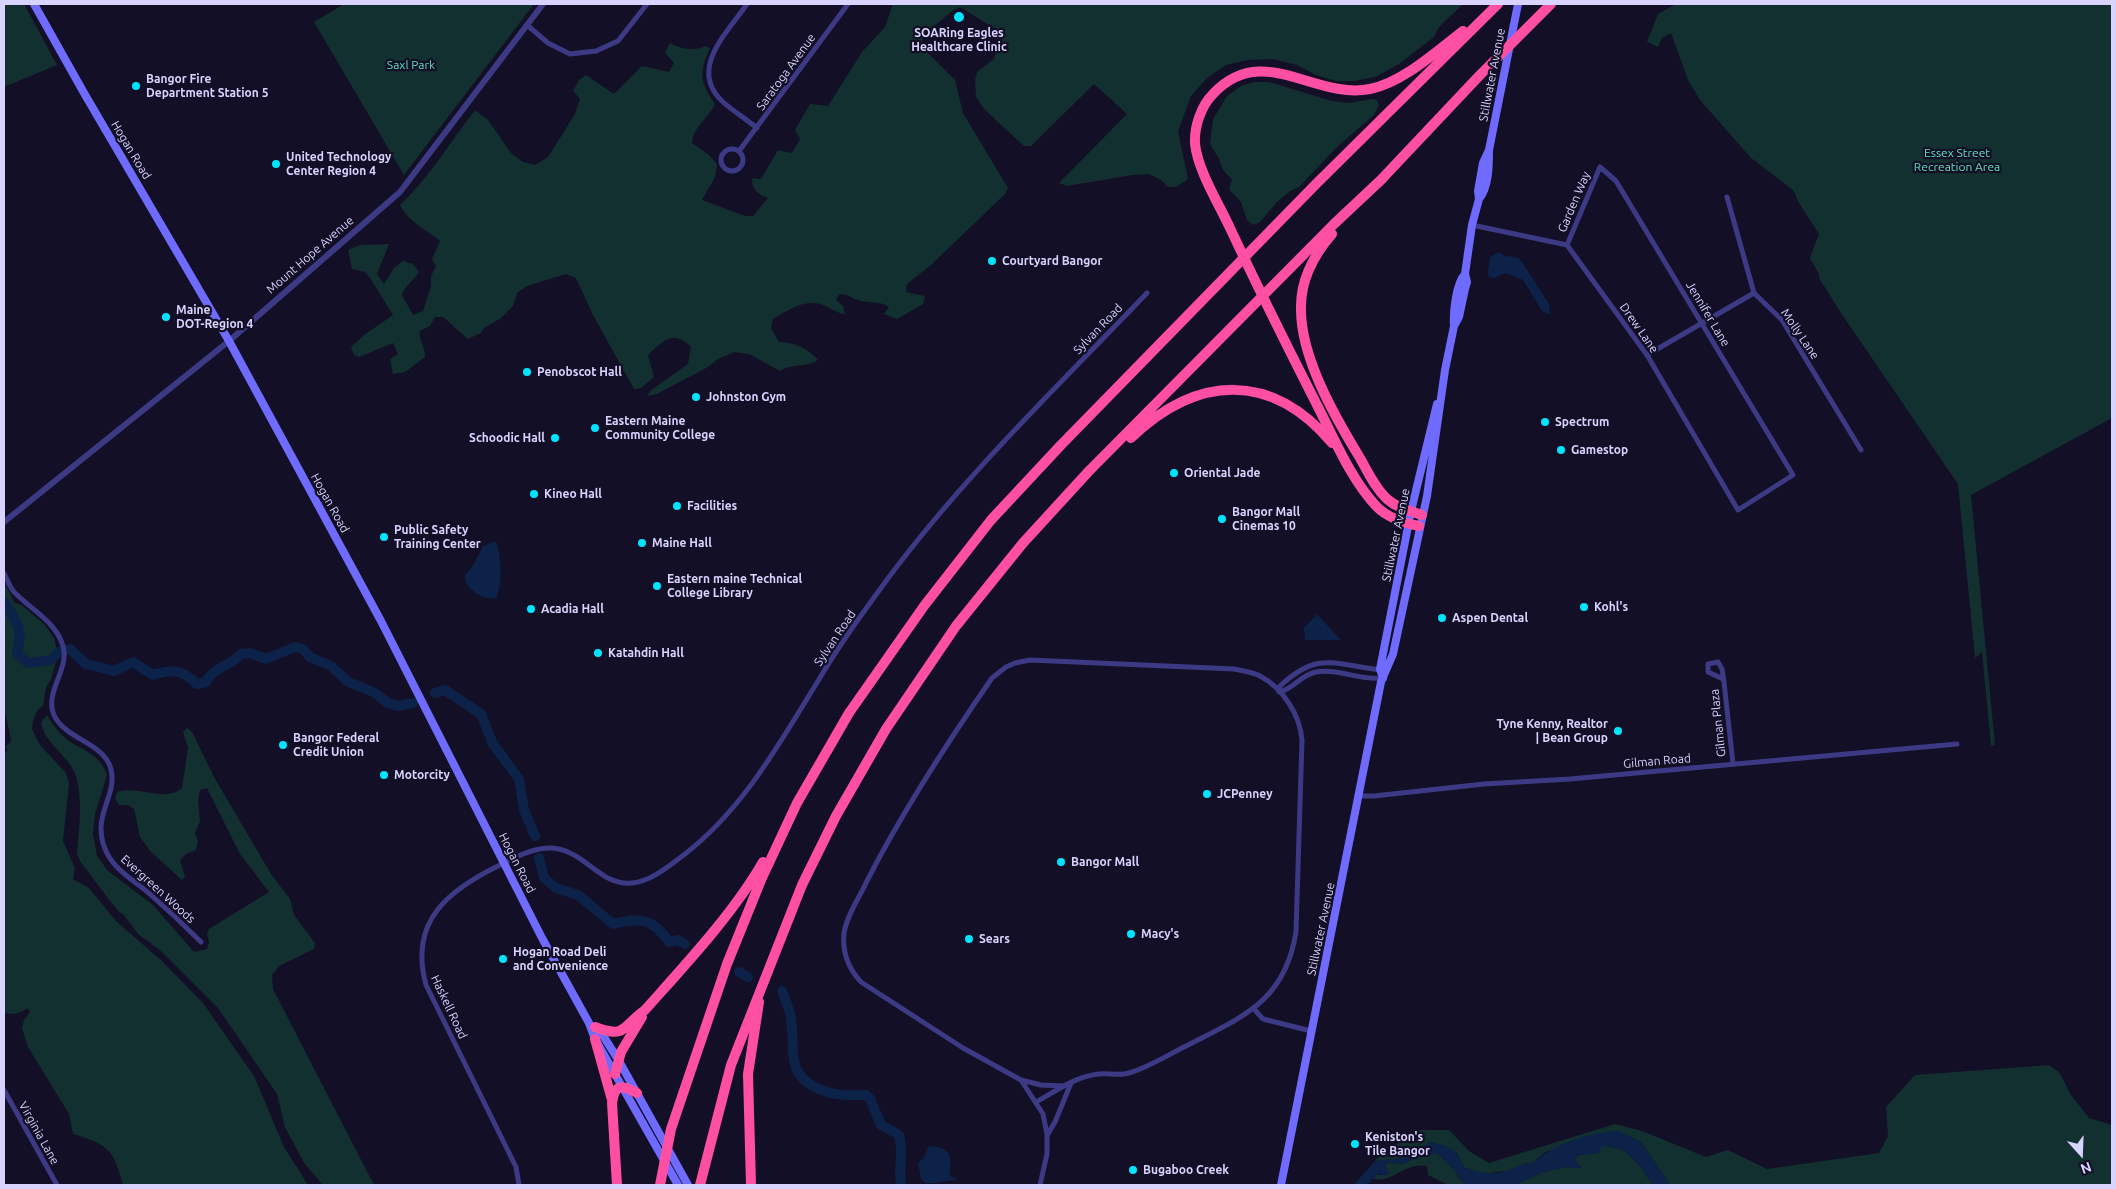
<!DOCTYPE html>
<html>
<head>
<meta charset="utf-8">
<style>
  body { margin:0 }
  #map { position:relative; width:2116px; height:1189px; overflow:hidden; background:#130f26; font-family:Ubuntu,sans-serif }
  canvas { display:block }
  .frame { position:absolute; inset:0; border:5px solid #d9d4ff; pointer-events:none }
  .north { position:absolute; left:2056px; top:1129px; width:50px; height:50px; -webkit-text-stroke:4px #130f26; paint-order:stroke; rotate:160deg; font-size:14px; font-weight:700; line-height:20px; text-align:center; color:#d9d4ff }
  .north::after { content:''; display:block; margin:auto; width:18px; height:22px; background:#d9d4ff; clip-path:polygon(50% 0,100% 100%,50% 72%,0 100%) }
</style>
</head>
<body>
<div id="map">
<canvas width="2116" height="1189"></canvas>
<div class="frame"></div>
<div class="north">N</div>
</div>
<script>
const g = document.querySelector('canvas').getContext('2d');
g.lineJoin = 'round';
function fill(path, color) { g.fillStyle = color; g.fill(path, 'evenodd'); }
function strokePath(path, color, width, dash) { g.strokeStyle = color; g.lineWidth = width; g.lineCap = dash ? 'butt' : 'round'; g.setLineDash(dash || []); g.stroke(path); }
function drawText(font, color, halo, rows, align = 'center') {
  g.font = font + ' Ubuntu,sans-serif'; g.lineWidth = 4.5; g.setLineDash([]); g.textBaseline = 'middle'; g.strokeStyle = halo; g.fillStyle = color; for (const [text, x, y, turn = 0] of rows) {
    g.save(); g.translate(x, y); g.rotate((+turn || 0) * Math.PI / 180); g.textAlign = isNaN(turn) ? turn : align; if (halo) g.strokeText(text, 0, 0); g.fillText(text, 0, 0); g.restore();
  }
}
fill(new Path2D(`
  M4 4H24L57 65 4 87Z
  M344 4H534L404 175 314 22Z
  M893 4H1463L1439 27 1434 37 1399 64 1375 77 1355 81H1336L1316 75 1297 65 1273 59 1247 60 1226 65 1207 78 1191 96 1178 131 1188 179 1176 187H1168L1161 180 1149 174 1133 175 1067 186 1059 183 1127 114 1094 84 1031 146H1024L985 110 976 97 975 80 977 72 994 59 1000 38 997 30 960 7 951 12 923 35 921 46 955 80 963 113 1008 188 1005 194 931 265 907 284 906 292 925 296 923 304 897 319 884 314 889 307C878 300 869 304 858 300 849 298 850 294 839 294L836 300 843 306 845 314C836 313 831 308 823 305 804 298 788 311 773 319L771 328 779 342C796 343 807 348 818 360 805 368 792 363 780 371L749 354 734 352 718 359 708 367 657 394 647 396 650 391 688 364 691 347C673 330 664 340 648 355L654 377 641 388 634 389 593 315 576 278 566 274 527 286 517 293 513 306 501 318 484 328 481 333 468 339 443 317H435L430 326 420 331C418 339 426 348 425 357L405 372 393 374 390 359 398 354 393 343 359 357 354 355 351 347 364 335 393 315 370 278 365 272 352 269 348 250 360 245 389 244 377 274 384 284 394 268 403 261 413 264 419 272C414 281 406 284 402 295L413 315 423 311 431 286V276L436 266 432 259 440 241C426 229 409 223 400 205 429 178 450 142 475 110L488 120 511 153 523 162 535 165 548 157 575 114 580 99 573 91 579 80 586 75 614 94 642 66 669 72 674 63 665 53 670 43C682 49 692 52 705 46L710 48C699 74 699 80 715 104 708 119 693 127 692 143L709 155 717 164 715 177 702 200 745 216H753L768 198C758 194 752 190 752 178L761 179 778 150 792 153 800 139 795 130 810 104 828 106 862 52 885 27Z
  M1676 4H2112V418L1971 495 1995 745 1991 746 1982 652 1975 658 1958 484 1841 313 1819 278V274L1810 258 1819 234 1799 203 1793 190 1751 158 1700 100 1688 80 1671 33 1662 38 1658 47 1647 42 1658 14Z
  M1254 82H1269L1332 101 1349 103 1371 99 1377 100 1379 105 1374 115 1338 146 1299 187 1290 191 1276 203 1260 222 1253 225 1247 220 1241 202 1229 189 1232 180 1223 170 1219 159 1210 144 1213 119 1227 96 1241 86Z
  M4 581 14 602 23 606 45 625 54 638 58 655 51 679 46 688 43 706 37 711 33 721 32 729 40 745 66 773 69 783 63 841 75 868 73 879 89 888 116 921 162 961 203 1003 254 1076 284 1147 308 1185H123C114 1150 108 1144 73 1134L69 1114 28 1047 22 1028 24 1020 30 1012 28 1008C20 1013 13 1016 4 1012V755L7 751 6 746 11 741C11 738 5 711 4 709Z
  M47 715C52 723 57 731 64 737 81 752 98 750 107 775L95 814 93 834 97 856 108 871 153 905 194 952 207 949 209 942 207 934 209 929 269 892 240 854 207 788 200 790 198 800 200 821 195 833 198 841 196 850 186 854 180 860 185 877 182 880 150 851 140 837 134 809 128 805H119L115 799 117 792C138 785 166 803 182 788L188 748 183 732 187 728 192 732 214 777 271 874 290 899 294 915 315 943 314 949 279 966 272 975 273 989 374 1185H323L304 1163 285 1127 277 1094 218 1008 161 951 138 934 124 915 119 912 110 901 80 861 77 853C79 829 85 786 71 766 61 751 44 741 41 722Z
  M2049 1065 2059 1072 2071 1095 2089 1118 2112 1125V1185H1670L1641 1142 1618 1131 1545 1152 1531 1164 1526 1163 1507 1171 1479 1174 1464 1167 1457 1153 1431 1142 1405 1158 1375 1161 1380 1155 1417 1130H1449L1469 1151 1489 1163 1615 1124 1642 1131 1706 1157 1728 1150 1767 1169 1879 1153 1888 1136 1886 1107 1915 1075Z
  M1601 1146C1629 1145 1639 1165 1653 1185H1501H1514L1543 1172 1566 1167 1581 1168 1575 1160 1578 1155 1599 1153Z
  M1436 1152 1457 1173 1460 1180 1467 1185H1448L1428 1175 1427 1166C1403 1161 1388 1189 1369 1176L1374 1173 1380 1175 1389 1174 1384 1165 1390 1162 1397 1164 1405 1163 1417 1157 1429 1156Z`), '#12302f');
fill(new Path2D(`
  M1499 252 1505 256 1517 257 1522 262 1549 304 1550 315 1542 311 1523 280 1506 273 1494 278 1489 277 1488 272 1490 257Z
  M496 541C501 556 503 584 496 598 484 601 463 588 465 575L474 564 483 546Z
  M1317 614 1341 640H1305L1304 628Z
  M1619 1131 1641 1142 1670 1185H1653C1640 1165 1628 1145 1602 1146L1599 1153 1578 1155 1575 1160 1582 1168 1566 1167 1543 1172 1514 1185H1467L1460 1180 1457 1173 1436 1152 1430 1156 1417 1157 1405 1163 1397 1164 1390 1162 1384 1165 1390 1174 1383 1175 1375 1173 1377 1177 1364 1174 1375 1161 1405 1158 1431 1142C1451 1147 1455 1148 1464 1167 1478 1173 1493 1176 1509 1170 1517 1167 1523 1162 1531 1164 1554 1144 1588 1132 1619 1131Z
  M929 1146C952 1147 952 1156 950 1176L958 1180C946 1180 937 1184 925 1183L921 1179 918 1163 924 1158Z`), '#0c2248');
strokePath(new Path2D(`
  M4 602C17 622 24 630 17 654L28 663 51 660 59 652 70 649 86 664 114 671 133 662 153 675C173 669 181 669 197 684L206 682C213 667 231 666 241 654L250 653 266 659 295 647 303 649 310 657 331 666 347 681 375 693 388 703 397 706 413 703
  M435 693 445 690 481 714 493 744 519 779 524 810 535 836
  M539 858 544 878 556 888 578 895 613 924C640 918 652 917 669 942L678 940 685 944
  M739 972 748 977
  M782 991C784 998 788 1006 790 1013 798 1051 780 1079 831 1093 842 1096 855 1095 866 1095L870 1099 881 1125 899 1135C904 1151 898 1168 901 1185
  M1360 1185 1377 1167`), '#0c2248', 10);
strokePath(new Path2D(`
  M747 4C728 32 687 69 723 102 733 111 746 119 757 128
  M527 25 548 43 570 54 596 51 618 41 647 4
  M721 160a11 11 0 1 1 22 0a11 11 0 1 1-22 0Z
  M739 151 848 4
  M1727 197 1754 293 1782 320 1861 450
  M1472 225 1567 245 1647 355 1738 510 1793 475 1616 181 1600 167 1567 245
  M1647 355 1754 293
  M4 573C7 579 10 588 15 593 32 610 56 622 63 646 70 669 44 692 54 715 65 739 101 742 110 766 118 788 101 807 101 828 101 842 107 856 116 866 126 877 140 885 151 895 168 910 185 926 201 942
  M1723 679 1708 672V664L1718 662 1722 669 1724 682 1733 764
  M1279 692 1280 686C1320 649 1336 666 1383 670
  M1279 692C1293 690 1300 675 1316 672 1339 668 1360 681 1383 678
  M1359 796H1374L1484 784 1570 779 1957 744
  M1254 1009 1263 1019 1311 1031
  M1021 1080 1041 1085 1064 1086
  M4 1090 57 1185
  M1036 1102C1056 1091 1076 1076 1099 1074 1109 1073 1119 1076 1129 1073 1150 1067 1169 1054 1188 1045 1244 1016 1285 1001 1296 932L1302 740C1300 715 1283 688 1260 676 1252 672 1243 671 1234 669L1030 660 1015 663 1006 667 992 678C947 743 903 810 867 881 859 898 847 915 844 933 842 952 848 968 861 982L963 1048 1021 1080 1043 1114 1047 1134V1154L1040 1185
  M1048 1134 1055 1122 1071 1083
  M519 1185 516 1167 426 985C408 920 450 889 502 864 519 855 540 845 559 849 587 855 602 886 632 883 652 881 670 865 685 854 744 808 779 744 818 681 839 645 864 611 889 577 966 474 1059 385 1147 293`), '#3d3a85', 5);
strokePath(new Path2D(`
  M4 522 229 341 400 192 543 4`), '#3d3a85', 6);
strokePath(new Path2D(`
  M34 4 84 93 229 341 381 621 542 938 589 1023 595 1039 678 1185
  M1479 199C1489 187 1489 165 1489 150L1518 4
  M1454 326C1453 313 1456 283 1465 274
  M1383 678 1380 669 1411 511 1437 404
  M596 1029 602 1034 619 1061 688 1185
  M1281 1185 1381 682 1393 654 1427 496 1445 370 1454 326 1459 317 1465 289 1467 282 1465 274 1472 225 1479 199 1478 191 1483 163 1489 150`), '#6f6bff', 8);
strokePath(new Path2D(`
  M1378 183 1480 75 1551 4
  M1332 234C1313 256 1300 281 1301 310 1301 358 1335 417 1360 458 1368 472 1375 488 1387 499 1397 508 1410 511 1422 515
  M1131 438C1197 375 1271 371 1332 443
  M1419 526C1404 523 1388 518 1377 507 1351 480 1334 438 1317 405 1287 346 1258 288 1230 228 1219 204 1198 171 1195 144 1194 127 1201 106 1213 94 1263 41 1314 100 1370 89 1402 83 1437 51 1463 31
  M595 1027C627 1039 622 1026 645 1010 685 965 733 914 763 862
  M595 1039 612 1100
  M615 1074 621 1052 642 1017
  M617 1185 612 1103C615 1084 621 1084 637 1093
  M660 1185 671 1129 727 964 761 880 797 803 849 713 924 606 991 520 1061 445 1316 184 1498 4
  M700 1185 731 1065 802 885 836 816 886 729 956 626 1023 543 1089 471 1334 224 1383 178
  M751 1185 748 1074 759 1002`), '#ff4fa3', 10);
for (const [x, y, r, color] of [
  [959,17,6,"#00e5ff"],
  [136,86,5,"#00e5ff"],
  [276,164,5,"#00e5ff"],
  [992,261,5,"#00e5ff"],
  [166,317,5,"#00e5ff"],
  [527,372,5,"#00e5ff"],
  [696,397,5,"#00e5ff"],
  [1545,422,5,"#00e5ff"],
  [595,428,5,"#00e5ff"],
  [555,438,5,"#00e5ff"],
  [1561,450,5,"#00e5ff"],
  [1174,473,5,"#00e5ff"],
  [534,494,5,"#00e5ff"],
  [677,506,5,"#00e5ff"],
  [1222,519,5,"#00e5ff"],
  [384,537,5,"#00e5ff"],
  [642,543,5,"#00e5ff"],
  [657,586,5,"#00e5ff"],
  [1584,607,5,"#00e5ff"],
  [531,609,5,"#00e5ff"],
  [1442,618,5,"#00e5ff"],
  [598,653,5,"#00e5ff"],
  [1618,731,5,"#00e5ff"],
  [283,745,5,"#00e5ff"],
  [384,775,5,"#00e5ff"],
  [1207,794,5,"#00e5ff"],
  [1061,862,5,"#00e5ff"],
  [1131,934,5,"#00e5ff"],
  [969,939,5,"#00e5ff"],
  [503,959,5,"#00e5ff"],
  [1355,1144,5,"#00e5ff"],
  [1133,1170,5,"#00e5ff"]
]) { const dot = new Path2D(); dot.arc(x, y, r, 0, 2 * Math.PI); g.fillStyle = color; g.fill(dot); strokePath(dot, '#130f26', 2); }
drawText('bold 12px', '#d9d4ff', '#130f26', [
  ["SOARing Eagles",959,33,"center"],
  ["Healthcare Clinic",959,47,"center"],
  ["Bangor Fire",146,79],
  ["Department Station 5",146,93],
  ["United Technology",286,157],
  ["Center Region 4",286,171],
  ["Courtyard Bangor",1002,261],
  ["Maine",176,310],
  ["DOT-Region 4",176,324],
  ["Penobscot Hall",537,372],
  ["Johnston Gym",706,397],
  ["Eastern Maine",605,421],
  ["Community College",605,435],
  ["Spectrum",1555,422],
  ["Schoodic Hall",545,438,"right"],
  ["Gamestop",1571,450],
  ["Oriental Jade",1184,473],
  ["Kineo Hall",544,494],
  ["Facilities",687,506],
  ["Bangor Mall",1232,512],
  ["Cinemas 10",1232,526],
  ["Public Safety",394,530],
  ["Training Center",394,544],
  ["Maine Hall",652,543],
  ["Eastern maine Technical",667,579],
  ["College Library",667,593],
  ["Kohl's",1594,607],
  ["Acadia Hall",541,609],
  ["Aspen Dental",1452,618],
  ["Katahdin Hall",608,653],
  ["Tyne Kenny, Realtor",1608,724,"right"],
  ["| Bean Group",1608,738,"right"],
  ["Bangor Federal",293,738],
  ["Credit Union",293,752],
  ["Motorcity",394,775],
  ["JCPenney",1217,794],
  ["Bangor Mall",1071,862],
  ["Macy's",1141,934],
  ["Sears",979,939],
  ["Hogan Road Deli",513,952],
  ["and Convenience",513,966],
  ["Keniston's",1365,1137],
  ["Tile Bangor",1365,1151],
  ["Bugaboo Creek",1143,1170]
], 'left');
drawText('12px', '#5fe0c0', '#130f26', [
  ["Saxl Park",411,65],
  ["Essex Street",1957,153],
  ["Recreation Area",1957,167]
]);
drawText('12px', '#d9d4ff', '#130f26', [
  ["Saratoga Avenue",786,72,-54],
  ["Stillwater Avenue",1492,75,-79],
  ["Hogan Road",131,150,59],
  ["Garden Way",1574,202,-67],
  ["Mount Hope Avenue",310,255,-41],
  ["Jennifer Lane",1708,314,59],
  ["Drew Lane",1639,328,55],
  ["Sylvan Road",1098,329,-46],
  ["Molly Lane",1800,334,56],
  ["Hogan Road",330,503,61],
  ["Stillwater Avenue",1396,535,-78],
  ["Sylvan Road",835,638,-56],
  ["Gilman Plaza",1718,723,-96],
  ["Gilman Road",1657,761,-5],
  ["Hogan Road",517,863,63],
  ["Evergreen Woods",158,889,42],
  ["Stillwater Avenue",1321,929,-78],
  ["Haskell Road",449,1007,65],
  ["Virginia Lane",39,1133,61]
]);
</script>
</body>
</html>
